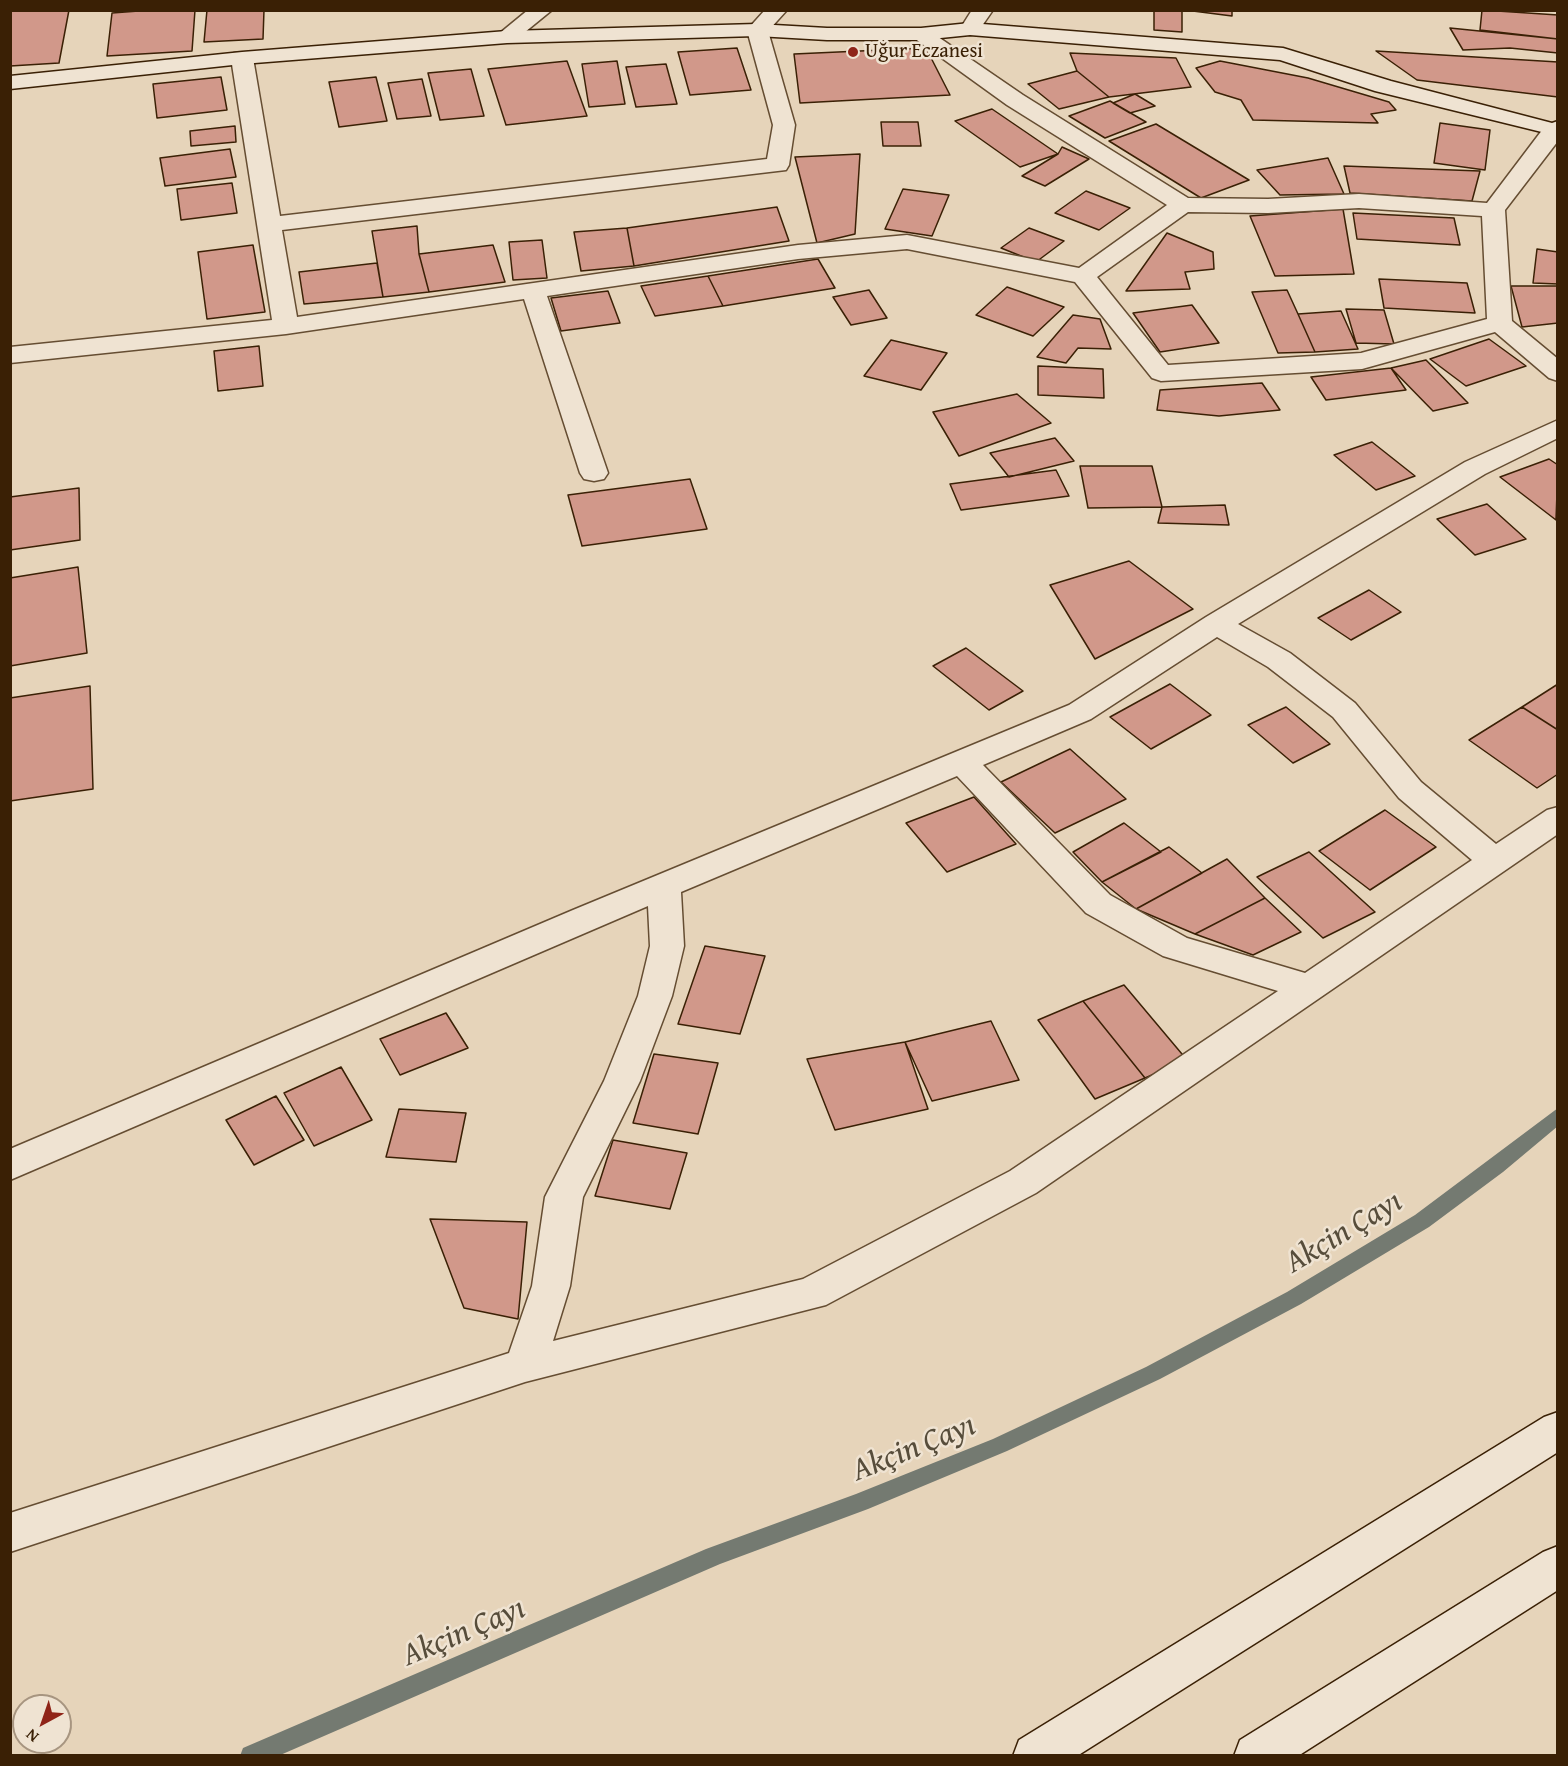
<!DOCTYPE html>
<html>
<head>
<meta charset="utf-8">
<style>
  body { margin:0 }
  #map { position:relative; width:1568px; height:1766px; overflow:hidden; background:#e6d4ba; font-family:"Gentium Book Plus",serif }
  canvas { display:block }
  .frame { position:absolute; inset:0; border:12px solid #3a2005; pointer-events:none }
  .north { position:absolute; left:12px; top:1694px; width:60px; height:60px; box-sizing:border-box; background:#efe3d2; border:2px solid #a79580; border-radius:50%; rotate:220deg; font-size:16px; font-weight:700; line-height:24px; text-align:center; color:#3a2005 }
  .north::after { content:''; display:block; margin:auto; width:21px; height:27px; background:#8f2418; clip-path:polygon(50% 0,100% 100%,50% 72%,0 100%) }
</style>
</head>
<body>
<div id="map">
<canvas width="1568" height="1766"></canvas>
<div class="frame"></div>
<div class="north">N</div>
</div>
<script>
const g = document.querySelector('canvas').getContext('2d');
g.lineJoin = 'round';
function fill(path, color) { g.fillStyle = color; g.fill(path, 'evenodd'); }
function strokePath(path, color, width, dash) { g.strokeStyle = color; g.lineWidth = width; g.lineCap = dash ? 'butt' : 'round'; g.setLineDash(dash || []); g.stroke(path); }
function drawText(font, color, halo, rows, align = 'center') {
  g.font = font + ' "Gentium Book Plus",serif'; g.lineWidth = 5; g.setLineDash([]); g.textBaseline = 'middle'; g.strokeStyle = halo; g.fillStyle = color; for (const [text, x, y, turn = 0] of rows) {
    g.save(); g.translate(x, y); g.rotate((+turn || 0) * Math.PI / 180); g.textAlign = isNaN(turn) ? turn : align; if (halo) g.strokeText(text, 0, 0); g.fillText(text, 0, 0); g.restore();
  }
}
fill(new Path2D(`
  M1558 1108V1126L1503 1172 1429 1227 1301 1304 1160 1379 1007 1451 868 1509 720 1564 278 1756H240L243 1748 706 1549 856 1494 993 1439 1146 1367 1287 1292 1415 1215Z`), '#747a71');
const building = new Path2D(`
  M10 10H69L59 63 10 66Z
  M152 10H195L192 51 107 56 112 13Z
  M207 10H264L263 39 204 42Z
  M1154 10H1182V32L1154 30Z
  M1185 10H1232V16Z
  M1482 10 1558 15V39L1480 30Z
  M1450 28 1558 39V53L1510 48 1463 50Z
  M737 48 751 90 690 95 678 52Z
  M926 48 950 95 800 103 794 54Z
  M1376 51 1558 62V97L1417 80Z
  M1070 53 1176 58 1191 87 1109 97 1077 71Z
  M567 61 587 116 506 125 488 69Z
  M617 61 625 104 589 107 582 64Z
  M1220 61 1308 78 1389 102 1396 110 1371 114 1378 123 1253 120 1241 100 1215 92 1196 68Z
  M666 64 677 104 636 107 626 67Z
  M471 69 484 116 440 120 428 73Z
  M1077 71 1109 97 1059 109 1028 84Z
  M221 77 227 110 157 118 153 84Z
  M376 77 387 121 339 127 329 82Z
  M422 79 431 116 397 119 388 83Z
  M1135 94 1155 106 1130 113 1113 103Z
  M1110 101 1146 122 1105 138 1069 116Z
  M992 109 1058 154 1020 167 955 121Z
  M881 122H918L921 146H883Z
  M1440 123 1490 130 1485 170 1434 163Z
  M1156 124 1249 180 1201 198 1109 141Z
  M235 126 236 142 191 146 190 131Z
  M1062 147 1089 159 1045 186 1022 176 1058 154Z
  M230 149 236 177 165 186 160 158Z
  M860 154 855 234 817 243 795 157Z
  M1328 158 1344 194 1280 195 1257 170Z
  M1344 166 1480 171 1472 201 1350 193Z
  M232 183 237 213 181 220 177 189Z
  M903 189 949 195 932 236 885 229Z
  M1086 191 1130 208 1099 230 1055 213Z
  M777 207 789 241 634 266 627 228Z
  M1343 209 1354 274 1275 276 1250 216Z
  M1353 213 1454 218 1460 245 1357 239Z
  M417 226 419 254 429 292 383 297 372 231Z
  M627 228 634 266 581 271 574 232Z
  M1029 228 1064 241 1036 262 1001 248Z
  M1167 233 1213 252 1214 269 1185 272 1190 289 1126 291Z
  M542 240 547 278 513 280 509 242Z
  M253 245 265 312 207 319 198 252Z
  M493 245 505 282 429 292 419 254Z
  M1537 249 1558 252V284L1533 283Z
  M818 259 835 288 723 306 708 276Z
  M377 263 383 297 304 304 299 272Z
  M708 276 723 306 655 316 641 286Z
  M1379 279 1467 283 1475 313 1384 308Z
  M1511 286H1558V323L1522 327Z
  M1007 287 1064 307 1033 336 976 315Z
  M869 290 887 318 851 325 833 297Z
  M1287 290 1298 314 1315 352 1278 353 1252 292Z
  M608 291 620 323 561 331 551 298Z
  M1192 305 1219 343 1160 352 1133 313Z
  M1346 309 1384 310 1394 344 1356 343Z
  M1341 311 1358 349 1315 352 1298 314Z
  M1073 315 1100 319 1111 349 1078 348 1066 363 1037 357Z
  M1489 339 1526 366 1466 386 1430 359Z
  M891 340 947 353 921 390 864 376Z
  M259 346 263 386 218 391 214 351Z
  M1426 360 1468 403 1433 411 1391 368Z
  M1038 366 1103 369 1104 398 1038 395Z
  M1391 368 1406 390 1326 400 1311 377Z
  M1262 383 1280 410 1219 416 1157 410 1160 390Z
  M1017 394 1051 423 959 456 933 412Z
  M1055 438 1074 461 1009 477 990 453Z
  M1372 442 1415 476 1376 490 1334 455Z
  M1549 459 1558 465 1556 520 1500 477Z
  M1080 466H1152L1162 507 1088 508Z
  M1056 470 1069 496 961 510 950 484Z
  M690 479 707 529 582 546 568 495Z
  M79 488 80 540 10 550V497Z
  M1487 504 1526 539 1475 555 1437 519Z
  M1225 505 1229 525 1158 523 1162 507Z
  M1129 561 1193 609 1095 659 1050 585Z
  M78 567 87 653 10 666V578Z
  M1369 590 1401 612 1351 640 1318 618Z
  M966 648 1023 691 989 710 933 666Z
  M1170 684 1211 715 1151 749 1110 717Z
  M1558 684V730L1522 707Z
  M90 686 93 789 10 801V698Z
  M1286 707 1330 744 1293 763 1248 725Z
  M1522 707 1558 730V774L1537 788 1469 740Z
  M1070 749 1126 799 1055 833 1001 782Z
  M974 797 1016 844 947 872 906 823Z
  M1385 810 1436 847 1370 890 1319 851Z
  M1124 823 1161 852 1102 882 1073 852Z
  M1169 847 1202 873 1136 909 1102 882Z
  M1309 852 1375 912 1323 938 1257 877Z
  M1227 859 1265 898 1195 934 1136 909Z
  M1265 898 1301 932 1253 955 1195 934Z
  M705 946 765 956 740 1034 678 1024Z
  M1124 985 1187 1060 1145 1078 1083 1001Z
  M1083 1001 1145 1078 1095 1099 1038 1020Z
  M446 1013 468 1048 400 1075 380 1039Z
  M991 1021 1019 1080 932 1101 905 1042Z
  M905 1042 928 1109 835 1130 807 1059Z
  M654 1054 718 1063 698 1134 633 1123Z
  M341 1067 372 1120 314 1146 284 1093Z
  M276 1096 304 1140 254 1165 226 1120Z
  M399 1109 466 1113 456 1162 386 1157Z
  M613 1140 687 1153 670 1209 595 1196Z
  M430 1219 527 1222 518 1319 464 1308Z`);
fill(building, '#d1988a');
strokePath(building, '#3a2005', 1.5);
const street = new Path2D(`
  M528 10H552L514 41H500L496 37 500 33Z
  M765 10H787L768 31 795 125 789 165 786 170 282 230 297 317 798 245 907 235 1079 268 1167 205 1007 105 914 38 911 34 914 30H928L1023 95 1188 198 1268 199 1359 194 1487 203 1546 125 1558 124V141L1505 210 1512 321 1558 359V381L1549 378 1495 332 1362 369 1161 381 1152 378 1075 282 907 249 798 259 547 296 608 473 604 479 594 481 584 479 580 473 524 299 286 334 10 363V347L272 320 231 58 234 53H250L253 58 280 216 767 159 773 125 747 30ZM1359 208 1482 216 1487 319 1361 353 1168 365 1097 277 1188 212 1268 213Z
  M972 10H993L977 33H963L960 29Z
  M1558 420V438L1485 474 1238 624 1290 653 1355 703 1421 782 1496 844 1547 810 1558 807V834L1036 1193 826 1305 525 1382 10 1552V1513L509 1353 532 1286 545 1197 604 1081 638 996 650 946 648 906 10 1180V1149L573 910 1069 705 1206 617 1465 462ZM1217 637 1268 667 1333 717 1399 798 1472 860 1305 973 1187 938 1110 895 983 765 1091 719ZM957 776 1086 913 1163 956 1278 991 1010 1171 803 1279 553 1341 570 1286 583 1197 640 1081 672 996 684 946 681 892Z`);
const secondary = new Path2D(`
  M970 23 1283 48 1391 81 1552 123 1558 121V136L1375 91 1280 60 970 35 921 40H827L757 36 507 43 242 64 10 89V76L242 52 507 31 757 24 827 28H921Z
  M1558 1412V1452L1077 1756H1013L1019 1740 1544 1417Z
  M1558 1546V1590L1298 1756H1234L1240 1740 1543 1552Z`);
strokePath(street, '#654d32', 3);
strokePath(secondary, '#3a2005', 3);
fill(street, '#efe3d2');
fill(secondary, '#efe3d2');
for (const [x, y, r, color] of [
  [853,52,6,"#8f2418"]
]) { const dot = new Path2D(); dot.arc(x, y, r, 0, 2 * Math.PI); g.fillStyle = color; g.fill(dot); strokePath(dot, '#efe3d2', 2); }
drawText('20px', '#3a2005', '#efe3d2', [
  ["Uğur Eczanesi",865,52]
], 'left');
drawText('italic 32px', '#574d3b', '#efe3d2', [
  ["Akçin Çayı",1344,1233,-31],
  ["Akçin Çayı",914,1449,-22],
  ["Akçin Çayı",464,1633,-23]
]);
</script>
</body>
</html>
